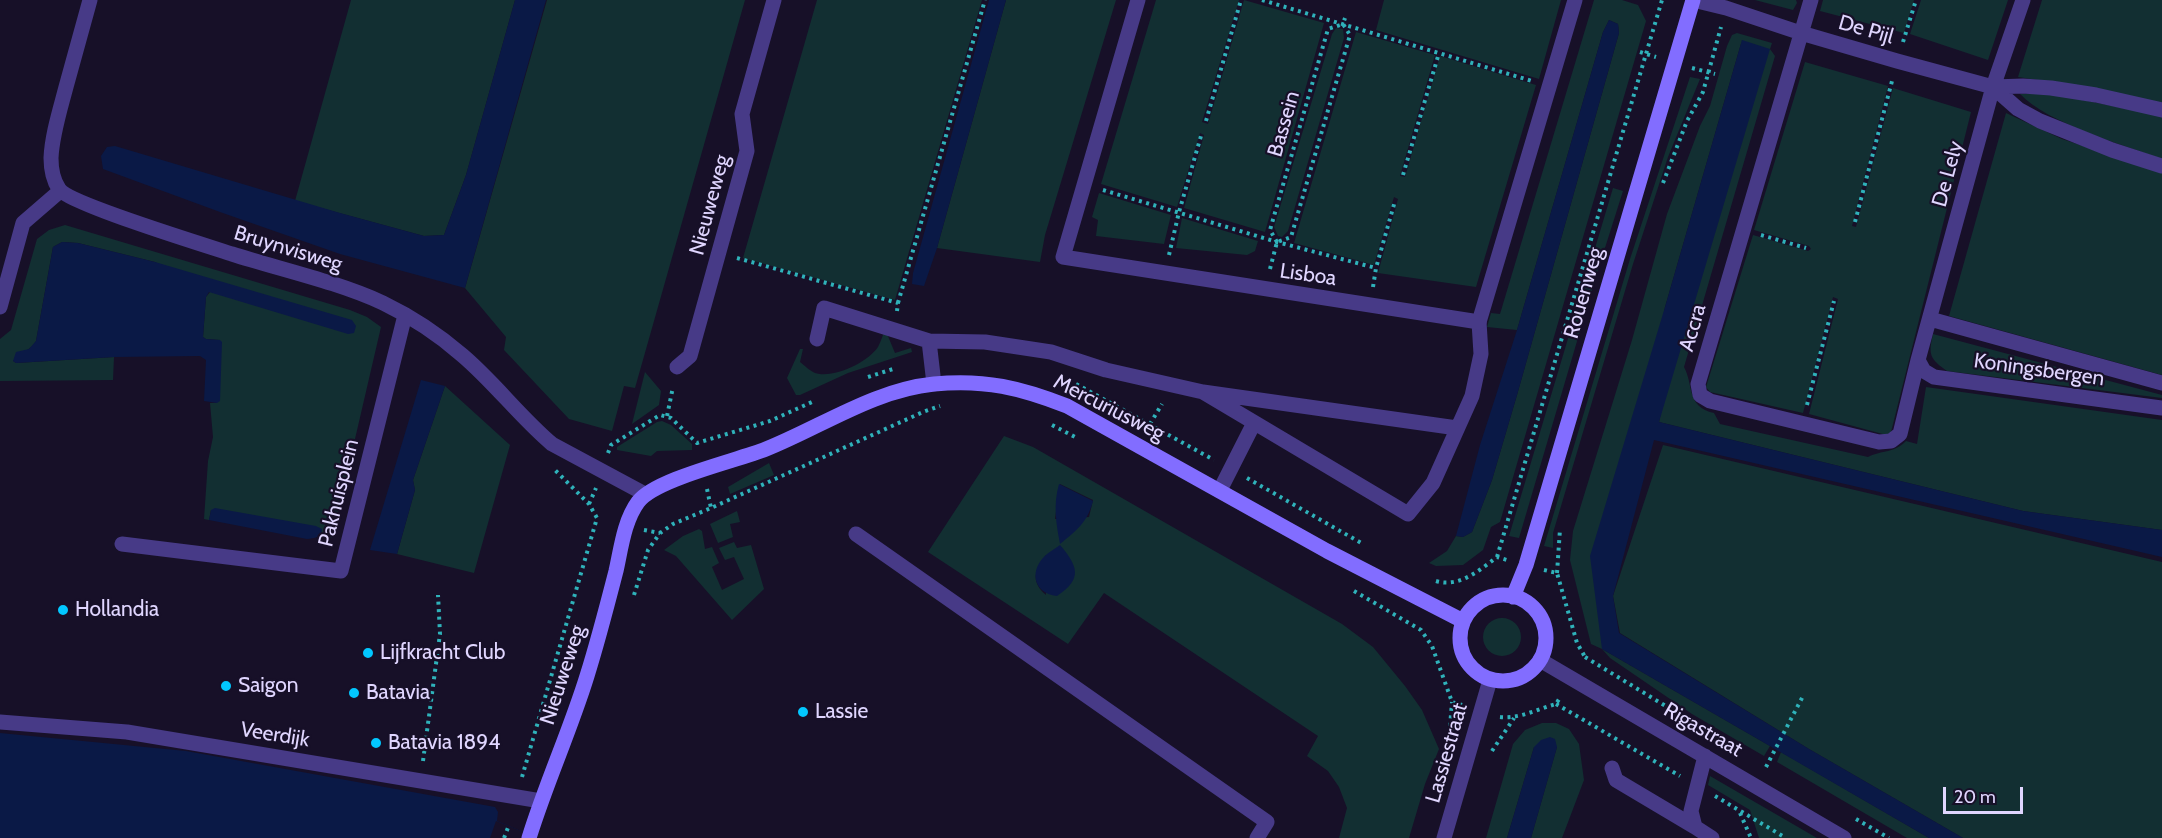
<!DOCTYPE html>
<html>
<head>
<meta charset="utf-8">
<style>
  body { margin:0 }
  #map { position:relative; width:2162px; height:838px; overflow:hidden; background:#171028; font-family:Cabin,sans-serif }
  canvas { display:block }
  .scale { position:absolute; left:1943px; top:787px; width:80px; height:27px; box-sizing:border-box; border:3px solid #e0d6ff; border-top:0; padding-left:8px; font-size:18px; line-height:21px; white-space:nowrap; color:#e0d6ff; -webkit-text-stroke:4px #171028; paint-order:stroke }
</style>
</head>
<body>
<div id="map">
<canvas width="2162" height="838"></canvas>
<div class="scale">20 m</div>
</div>
<script>
const g = document.querySelector('canvas').getContext('2d');
g.lineJoin = 'round';
function fill(path, color) { g.fillStyle = color; g.fill(path, 'evenodd'); }
function strokePath(path, color, width, dash) { g.strokeStyle = color; g.lineWidth = width; g.lineCap = dash ? 'butt' : 'round'; g.setLineDash(dash || []); g.stroke(path); }
function drawText(font, color, halo, rows, align = 'center') {
  g.font = font + ' Cabin,sans-serif'; g.lineWidth = 4.5; g.setLineDash([]); g.textBaseline = 'middle'; g.strokeStyle = halo; g.fillStyle = color; for (const [text, x, y, turn = 0] of rows) {
    g.save(); g.translate(x, y); g.rotate((+turn || 0) * Math.PI / 180); g.textAlign = isNaN(turn) ? turn : align; if (halo) g.strokeText(text, 0, 0); g.fillText(text, 0, 0); g.restore();
  }
}
fill(new Path2D(`
  M351 0H515L466 175 444 235 424 236 295 201Z
  M547 0H745L635 388 624 386 612 431 569 419 504 350 506 337 465 288Z
  M817 0H982L895 300 743 258Z
  M1006 0H1116L1045 235 1040 262 937 248Z
  M1156 0H1239L1202 122 1208 124 1244 0 1324 23 1265 232 1184 208 1204 135 1200 133 1177 207 1101 184Z
  M1384 0H1561L1539 79 1376 30Z
  M1594 0H1622L1638 5 1646 21 1500 522 1491 527 1483 550 1463 565 1436 566 1429 563 1447 551 1456 536 1463 537 1472 532 1492 480 1517 395 1619 33 1618 24 1609 20 1603 32 1517 330 1487 327 1491 313 1500 314Z
  M1755 0H1796L1797 3 1793 10Z
  M1823 0H1914L1904 33 1820 11Z
  M1921 0H2008L1988 60 1910 34Z
  M2042 0H2162V108L2083 87 2018 77Z
  M1336 28 1343 29 1344 38 1288 231 1282 237 1278 236 1274 227 1332 34Z
  M1356 32 1435 55 1400 176 1405 177 1440 56 1536 85 1476 287 1378 273 1398 199 1394 197 1374 265 1294 243Z
  M1737 33 1772 43 1770 49 1775 56 1684 367C1694 385 1686 407 1714 413L1720 424 1868 457C1882 450 1895 453 1906 441L1917 444 1926 387 2162 420V530L2023 511 1659 422 1742 40 1665 307 1602 649 1770 746 1764 756 1692 714 1610 658 1602 649 1591 644 1570 560 1573 531 1632 340 1667 214 1700 126 1710 106 1727 46 1732 35Z
  M1805 62 1888 86 1852 226 1856 227 1893 88 1971 112 1890 436 1809 414 1838 299 1833 297 1803 413 1710 392 1706 387 1753 235 1808 251 1811 249 1809 246 1754 230Z
  M1690 77 1700 79 1668 157 1633 264 1553 533V548L1544 546 1630 259Z
  M2048 93 2162 116V159C2123 145 2047 123 2020 94Z
  M2006 113 2062 139 2162 172V375L1949 316Z
  M1613 188 1623 191 1598 270 1519 538 1509 536Z
  M1099 193 1171 215 1164 244 1096 236 1098 220 1092 217Z
  M1182 218 1258 241 1255 251 1247 255 1176 248Z
  M65 225 350 310 367 317 381 327 332 538 318 537 322 532 211 510 209 520 204 519 208 461 213 437 210 403H217L220 340 206 339 203 337 206 297 210 292 155 262 78 243 62 242 53 247 36 341C31 350 21 352 13 361L16 363 114 357 113 380 0 381V339L11 330 37 239 49 230Z
  M885 329 895 353 911 348 912 352 848 373 800 395H796L787 378 800 349H803L800 362C804 365 810 371 815 373 834 379 868 362 878 347 881 341 883 335 885 329Z
  M1933 334 2162 395V398L1947 371C1930 359 1928 355 1933 334Z
  M645 372 661 391 659 405 632 424Z
  M445 386 510 445 474 573 397 554 415 490 413 480Z
  M662 421 671 425 692 444V450L657 451 651 456 617 450V447L657 422Z
  M1004 436 1033 447 1342 624 1373 647 1405 686 1422 710 1439 749 1425 784 1409 838H1339L1347 808 1339 787 1328 771 1307 756 1318 736 1104 593 1068 644 928 552ZM1060 484 1093 500 1089 517 1055 519ZM1046 555V595C1030 581 1035 570 1046 555Z
  M1663 445 2162 562V838H1963L1809 749 1620 633 1613 596Z
  M769 463 774 475 730 494 728 487Z
  M737 511 740 522 730 524 733 537 718 543 710 524Z
  M699 529 702 531 705 549 712 547 719 563 712 567 722 590 744 579 734 557 725 560 719 548 734 542 737 548 751 545 764 589 732 620 676 556 664 550 683 536Z
  M1483 637a19 19 0 1 1 38 0a19 19 0 1 1-38 0Z
  M1542 723H1556L1569 729 1579 744 1584 780 1562 838H1531L1557 747H1534L1507 838H1486L1513 744 1525 730Z
  M1781 752 1929 838H1907L1777 762Z
  M1710 776 1817 838H1759L1750 810 1708 785Z`), '#122f32');
fill(new Path2D(`
  M515 0H546L465 288 340 254 220 212 103 169 101 156 107 147 115 146 340 213 424 236 444 235 466 175Z
  M989 0H1006L937 248 924 286 912 284 913 273Z
  M1609 20 1618 24 1619 33 1517 395 1492 480 1472 532 1463 537 1456 536 1480 445 1517 330 1603 32Z
  M1742 40 1770 49 1659 422 2023 511 2162 530V557L1654 440 1613 596 1619 633 1809 749 1963 838H1929L1602 649 1590 556 1665 307Z
  M62 242 78 243 155 262 352 320 356 326 354 333 348 334 209 292 206 297 203 337 206 339 220 340 222 342 220 401 217 403 204 401 206 360 200 356 114 357 16 363 13 361 16 352 29 349 36 341 53 247Z
  M421 380 445 386 413 480 415 490 397 554 370 550Z
  M1059 484 1093 501C1087 523 1077 530 1060 544 1056 523 1053 505 1059 484Z
  M215 508 316 526 322 529C322 538 314 538 307 539L209 520 211 510Z
  M1060 545C1078 566 1083 579 1057 596 1032 593 1029 569 1047 554 1051 551 1056 548 1060 545Z
  M0 733 186 751 495 807 498 812 497 821 538 838H0Z
  M1550 737 1555 739 1557 747 1531 838H1507L1534 747 1541 740Z`), '#0a1946');
fill(new Path2D(`
  M496 821 538 838H490Z`), '#171028');
strokePath(new Path2D(`
  M1262 0 1532 81
  M1903 42 1916 0
  M1640 52 1656 57
  M1692 68 1715 74
  M1206 121 1241 0
  M1403 175 1439 53
  M1663 183 1687 121 1703 92 1721 27
  M1103 190 1277 242 1376 268
  M1855 222 1892 81
  M1761 235 1806 248
  M1277 242 1270 230 1328 29 1343 24
  M1169 255 1179 212 1201 136
  M737 258 898 303 897 311
  M1270 269 1277 242 1291 237 1350 35 1343 24 1345 18
  M1373 287 1376 268 1395 201
  M898 303 985 0
  M868 377 893 369
  M1076 384 1214 460
  M1807 405 1834 301
  M667 416 673 387
  M1150 424 1162 404
  M1052 425 1077 438
  M608 453 611 445 660 415 671 418 697 443 770 421 812 402
  M1247 478 1363 544
  M707 489 711 508
  M589 504 596 488
  M644 530 660 533
  M1497 557 1662 0
  M1544 570 1557 573 1577 643 1585 657
  M1557 573 1560 529
  M1436 581C1459 588 1480 570 1497 557L1507 560
  M1354 591 1421 630 1432 646 1452 702 1462 705
  M634 595 648 550 660 533 673 524 711 508 923 412 940 406
  M1585 657 1710 733
  M1556 704 1680 776
  M1500 717C1519 719 1538 709 1556 704L1561 696
  M1452 733 1450 727 1452 702
  M1492 751 1514 718
  M423 761 440 634 438 595
  M1766 767 1803 696
  M522 777 597 518 589 504 555 470
  M1715 796 1786 838
  M1740 813 1751 838
  M1856 819 1889 838
  M504 838 509 825`), '#2fb2ba', 4, [3, 4.5]);
strokePath(new Path2D(`
  M817 339 824 308 929 341 985 342 1051 352 1106 370 1203 392
  M929 341 934 384
  M1457 428 1203 392 1408 514 1433 483 1472 396 1481 354 1479 322
  M1220 490 1254 423
  M856 534 1267 822 1257 838`), '#473a87', 15);
strokePath(new Path2D(`
  M90 0C82 29 74 58 66 87 60 110 52 135 51 158 51 169 53 180 59 189 68 203 207 246 232 254 279 269 338 282 383 303 410 316 439 335 462 355 494 382 520 417 552 444L645 494
  M1138 0 1063 257 1479 322 1575 0
  M1693 0 1726 8 1801 33 1897 61 1993 87 2023 86 2051 88 2096 95 2162 110
  M1811 0 1698 384 1700 395 1710 401 1879 442 1891 441 1900 434 1918 360 1993 87 2023 0
  M1993 87 2018 109 2040 121 2112 150 2162 166
  M0 307 23 223 60 191
  M1930 319 2162 383
  M1918 360 1924 371 1934 377 2162 408
  M677 367 690 356 747 151 742 114 774 0
  M122 544 341 571 405 315
  M1540 660 1844 838
  M0 722 127 732 541 801
  M1705 756 1691 811 1695 827 1712 838
  M1612 768 1616 780 1695 827
  M1444 838 1490 680`), '#473a87', 15);
strokePath(new Path2D(`
  M1460 638a43 43 0 1 1 86 0a43 43 0 1 1-86 0Z
  M1513 597 1526 565 1693 0
  M529 838C546 783 570 731 587 676 598 641 607 606 616 571 621 549 624 521 638 502 655 479 736 461 766 449 821 427 874 390 934 384 985 379 1021 388 1067 406L1327 551 1463 621`), '#826dff', 15);
for (const [x, y, r, color] of [
  [63,610,6,"#02c7ff"],
  [368,653,6,"#02c7ff"],
  [226,686,6,"#02c7ff"],
  [354,693,6,"#02c7ff"],
  [803,712,6,"#02c7ff"],
  [376,743,6,"#02c7ff"]
]) { const dot = new Path2D(); dot.arc(x, y, r, 0, 2 * Math.PI); g.fillStyle = color; g.fill(dot); strokePath(dot, '#171028', 2); }
drawText('21px', '#e0d6ff', '#171028', [
  ["De Pijl",1866,30,16],
  ["Bassein",1284,124,-74],
  ["De Lely",1948,174,-75],
  ["Nieuweweg",710,205,-75],
  ["Bruynvisweg",288,249,17],
  ["Lisboa",1308,275,8],
  ["Rouenweg",1584,293,-74],
  ["Accra",1693,328,-74],
  ["Koningsbergen",2039,370,8],
  ["Mercuriusweg",1109,408,27],
  ["Pakhuisplein",339,493,-76],
  ["Nieuweweg",563,675,-72],
  ["Rigastraat",1703,730,30],
  ["Veerdijk",275,735,9],
  ["Lassiestraat",1447,753,-74]
]);
drawText('21px', '#e0d6ff', '#171028', [
  ["Hollandia",75,610],
  ["Lijfkracht Club",380,653],
  ["Saigon",238,686],
  ["Batavia",366,693],
  ["Lassie",815,712],
  ["Batavia 1894",388,743]
], 'left');
</script>
</body>
</html>
